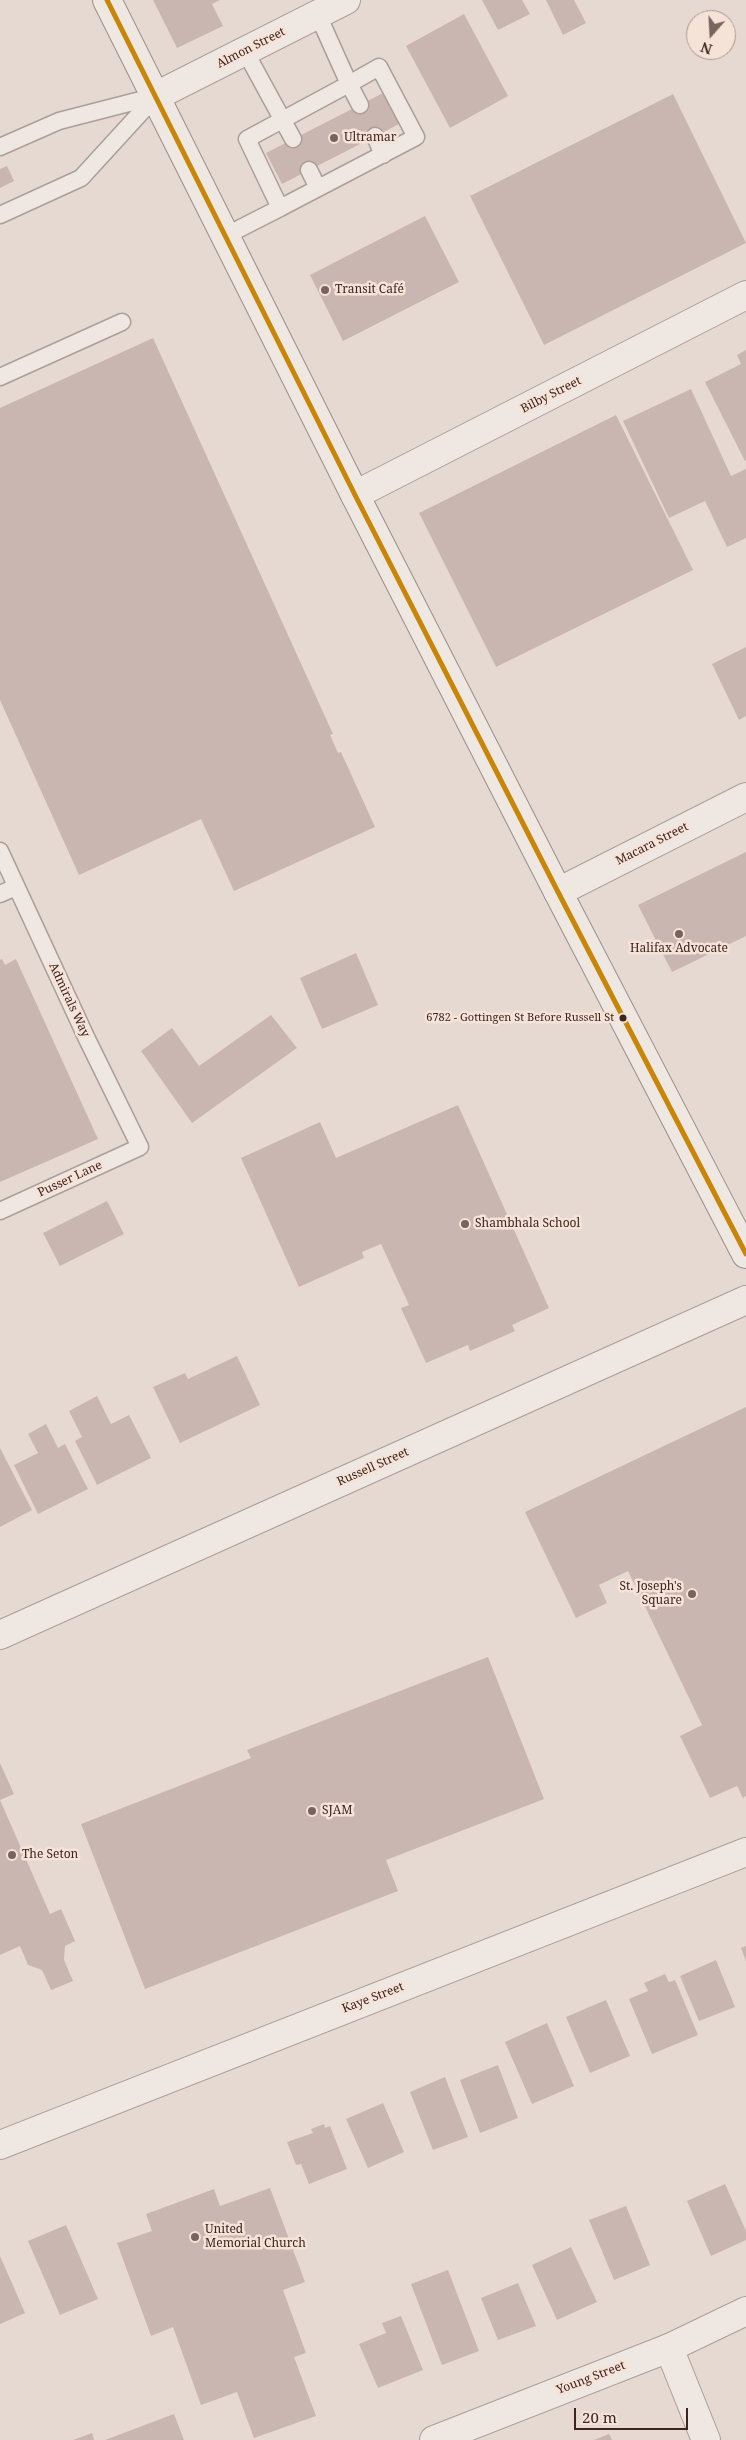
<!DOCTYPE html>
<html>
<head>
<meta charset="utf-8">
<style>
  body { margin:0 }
  #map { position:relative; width:746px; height:2440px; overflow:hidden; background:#e6d9d1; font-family:"Noto Serif",serif }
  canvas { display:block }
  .north { position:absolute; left:686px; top:10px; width:50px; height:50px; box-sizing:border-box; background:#f6e3d7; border:1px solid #ac978e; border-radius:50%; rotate:199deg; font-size:14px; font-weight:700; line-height:20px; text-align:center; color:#3c2420 }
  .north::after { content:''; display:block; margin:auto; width:18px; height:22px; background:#78635e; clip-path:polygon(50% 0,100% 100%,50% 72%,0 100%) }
  .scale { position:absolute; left:574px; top:2408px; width:114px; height:22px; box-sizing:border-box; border:2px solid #3c2420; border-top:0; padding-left:6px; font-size:15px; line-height:18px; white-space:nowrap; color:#3c2420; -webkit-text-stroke:4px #f6e3d7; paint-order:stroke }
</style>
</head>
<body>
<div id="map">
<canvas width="746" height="2440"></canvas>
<div class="north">N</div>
<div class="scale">20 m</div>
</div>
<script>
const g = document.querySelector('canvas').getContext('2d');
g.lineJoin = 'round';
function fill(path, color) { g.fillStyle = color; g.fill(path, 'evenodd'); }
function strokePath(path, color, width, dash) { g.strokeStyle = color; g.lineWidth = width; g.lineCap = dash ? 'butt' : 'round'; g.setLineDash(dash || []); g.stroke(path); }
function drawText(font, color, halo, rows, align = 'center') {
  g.font = font + ' "Noto Serif",serif'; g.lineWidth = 5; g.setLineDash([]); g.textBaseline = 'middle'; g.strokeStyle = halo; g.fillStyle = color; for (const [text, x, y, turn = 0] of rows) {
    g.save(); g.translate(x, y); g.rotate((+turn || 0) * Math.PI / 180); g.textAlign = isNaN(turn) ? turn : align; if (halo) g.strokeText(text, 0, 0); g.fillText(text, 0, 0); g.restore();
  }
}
fill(new Path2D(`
  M153 0H220L212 4 223 26 177 48Z
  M482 0H522L530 14 498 30Z
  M546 0H574L586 23 563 35Z
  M464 14 508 96 450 128 406 46Z
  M387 91 403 122 282 184 266 153Z
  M673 94 746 243 544 345 470 196Z
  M7 166 14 181 0 188V169Z
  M425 216 459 282 343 341 310 275Z
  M153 338 333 734 330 735 338 753 341 752 375 827 234 891 201 819 79 875 0 700V408Z
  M746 350V460L745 461 705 382 741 364 737 355Z
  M691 389 731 476 746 469V538L727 547 705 501 669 518 623 421Z
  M616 415 693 570 496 667 419 513Z
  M746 647V716L739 720 712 664Z
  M746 852V936L672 972 638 905Z
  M356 953 378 1005 322 1029 300 978Z
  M2 959 5 965 16 959 98 1139 0 1182V960Z
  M271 1015 297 1048 192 1123 141 1051 172 1028 199 1066Z
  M458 1105 549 1308 512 1325 515 1331 470 1351 468 1345 426 1363 401 1308 409 1305 381 1244 362 1252 364 1258 299 1287 241 1158 320 1122 336 1158Z
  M107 1201 124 1234 60 1266 43 1233Z
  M237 1356 260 1405 180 1443 153 1387 185 1373 188 1379Z
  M97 1396 111 1424 129 1415 151 1458 97 1485 75 1441 82 1437 69 1411Z
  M746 1407V1796L743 1798 737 1786 710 1798 680 1736 702 1725 628 1571 599 1585 607 1603 576 1618 525 1512Z
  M46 1424 58 1448 65 1444 88 1489 38 1514 14 1465 38 1453 28 1434Z
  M0 1448 32 1510 0 1527Z
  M488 1657 544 1799 386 1860 398 1891 145 1989 81 1824 251 1758 247 1750Z
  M0 1763 14 1794 0 1800 50 1914 61 1909 75 1941 65 1946 64 1960 73 1981 51 1990 42 1970 28 1965 20 1946 0 1955Z
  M746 1946V1961L741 1948Z
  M716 1960 735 2007 699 2021 680 1976Z
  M665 1974 669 1982 675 1980 698 2035 652 2054 629 1999 648 1991 644 1983Z
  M606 2000 630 2056 590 2073 566 2017Z
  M547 2023 574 2086 532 2104 505 2042Z
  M498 2065 518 2118 480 2133 460 2080Z
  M445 2077 468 2137 433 2150 410 2092Z
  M383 2103 404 2152 368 2168 346 2119Z
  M324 2124 325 2128 330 2126 347 2169 309 2184 301 2164 296 2165 287 2142 313 2133 311 2129Z
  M725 2184 746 2231V2240L711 2256 687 2201Z
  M270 2188 305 2282 283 2290 306 2353 294 2357 316 2416 254 2438 237 2392 201 2405 173 2327 151 2336 117 2243 152 2231 146 2214 214 2189 220 2206Z
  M626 2206 650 2265 614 2280 589 2220Z
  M66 2225 98 2299 60 2315 28 2241Z
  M571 2247 597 2302 557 2320 532 2265Z
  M0 2256 25 2313 0 2324Z
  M448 2270 479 2351 442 2365 411 2284Z
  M518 2283 536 2326 498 2340 481 2298Z
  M401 2316 423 2370 378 2388 359 2344 386 2333 382 2323Z
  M174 2414 184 2440H105Z
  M92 2433 94 2440H73Z
  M609 2434 612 2440H594Z`), '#cab6b1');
const service = new Path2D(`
  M318 15 349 84 247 139 280 208 416 137 379 67 349 84 360 105
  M245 51 293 139
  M375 136 383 155
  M0 147 59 121 156 96
  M309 170 318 188
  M0 215 81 178 156 96
  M225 236 280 208
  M0 377 122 322
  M0 851 87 1039 140 1147 0 1211
  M0 894 16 887`);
const minor = new Path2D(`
  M355 495 746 295
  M558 892 746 797
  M0 1635 746 1300
  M669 2348 706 2440`);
const tertiary = new Path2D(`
  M156 96 346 0
  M0 2145 746 1852
  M434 2440 669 2348 746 2311`);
const secondary = new Path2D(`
  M107 0 355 495 558 892 746 1254`);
strokePath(service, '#ac9e99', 19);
strokePath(minor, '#ac9e99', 30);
strokePath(tertiary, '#ac9e99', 30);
strokePath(secondary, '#9b8e89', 30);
strokePath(service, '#eee7e2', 16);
strokePath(minor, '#eee7e2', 28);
strokePath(tertiary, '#eee7e2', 28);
strokePath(secondary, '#eee7e2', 28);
strokePath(new Path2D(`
  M107 0 355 495 558 892 746 1254`), '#c88608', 5);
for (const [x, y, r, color] of [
  [334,138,5,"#78635e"],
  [325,290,5,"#78635e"],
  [679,934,5,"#78635e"],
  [623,1018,4.5,"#3c2420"],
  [465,1224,5,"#78635e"],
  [692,1594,5,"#78635e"],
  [312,1811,5,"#78635e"],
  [12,1855,5,"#78635e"],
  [195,2237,5,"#78635e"]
]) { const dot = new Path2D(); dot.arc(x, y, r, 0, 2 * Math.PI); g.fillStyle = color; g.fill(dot); strokePath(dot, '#f6e3d7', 2); }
drawText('11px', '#3c2420', '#f6e3d7', [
  ["6782 - Gottingen St Before Russell St",614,1018]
], 'right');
drawText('12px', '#3c2420', '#f6e3d7', [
  ["Almon Street",251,48,-27],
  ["Bilby Street",551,395,-27],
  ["Macara Street",652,844,-27],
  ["Admirals Way",69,1000,65],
  ["Pusser Lane",70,1179,-25],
  ["Russell Street",373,1467,-24],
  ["Kaye Street",373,1998,-21],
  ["Young Street",591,2378,-21]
]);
drawText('12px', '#3c2420', '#f6e3d7', [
  ["Ultramar",344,138],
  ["Transit Café",335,290],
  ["Halifax Advocate",679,949,"center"],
  ["Shambhala School",475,1224],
  ["St. Joseph's",682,1587,"right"],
  ["Square",682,1601,"right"],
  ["SJAM",322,1811],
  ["The Seton",22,1855],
  ["United",205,2230],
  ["Memorial Church",205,2244]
], 'left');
</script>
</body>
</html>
